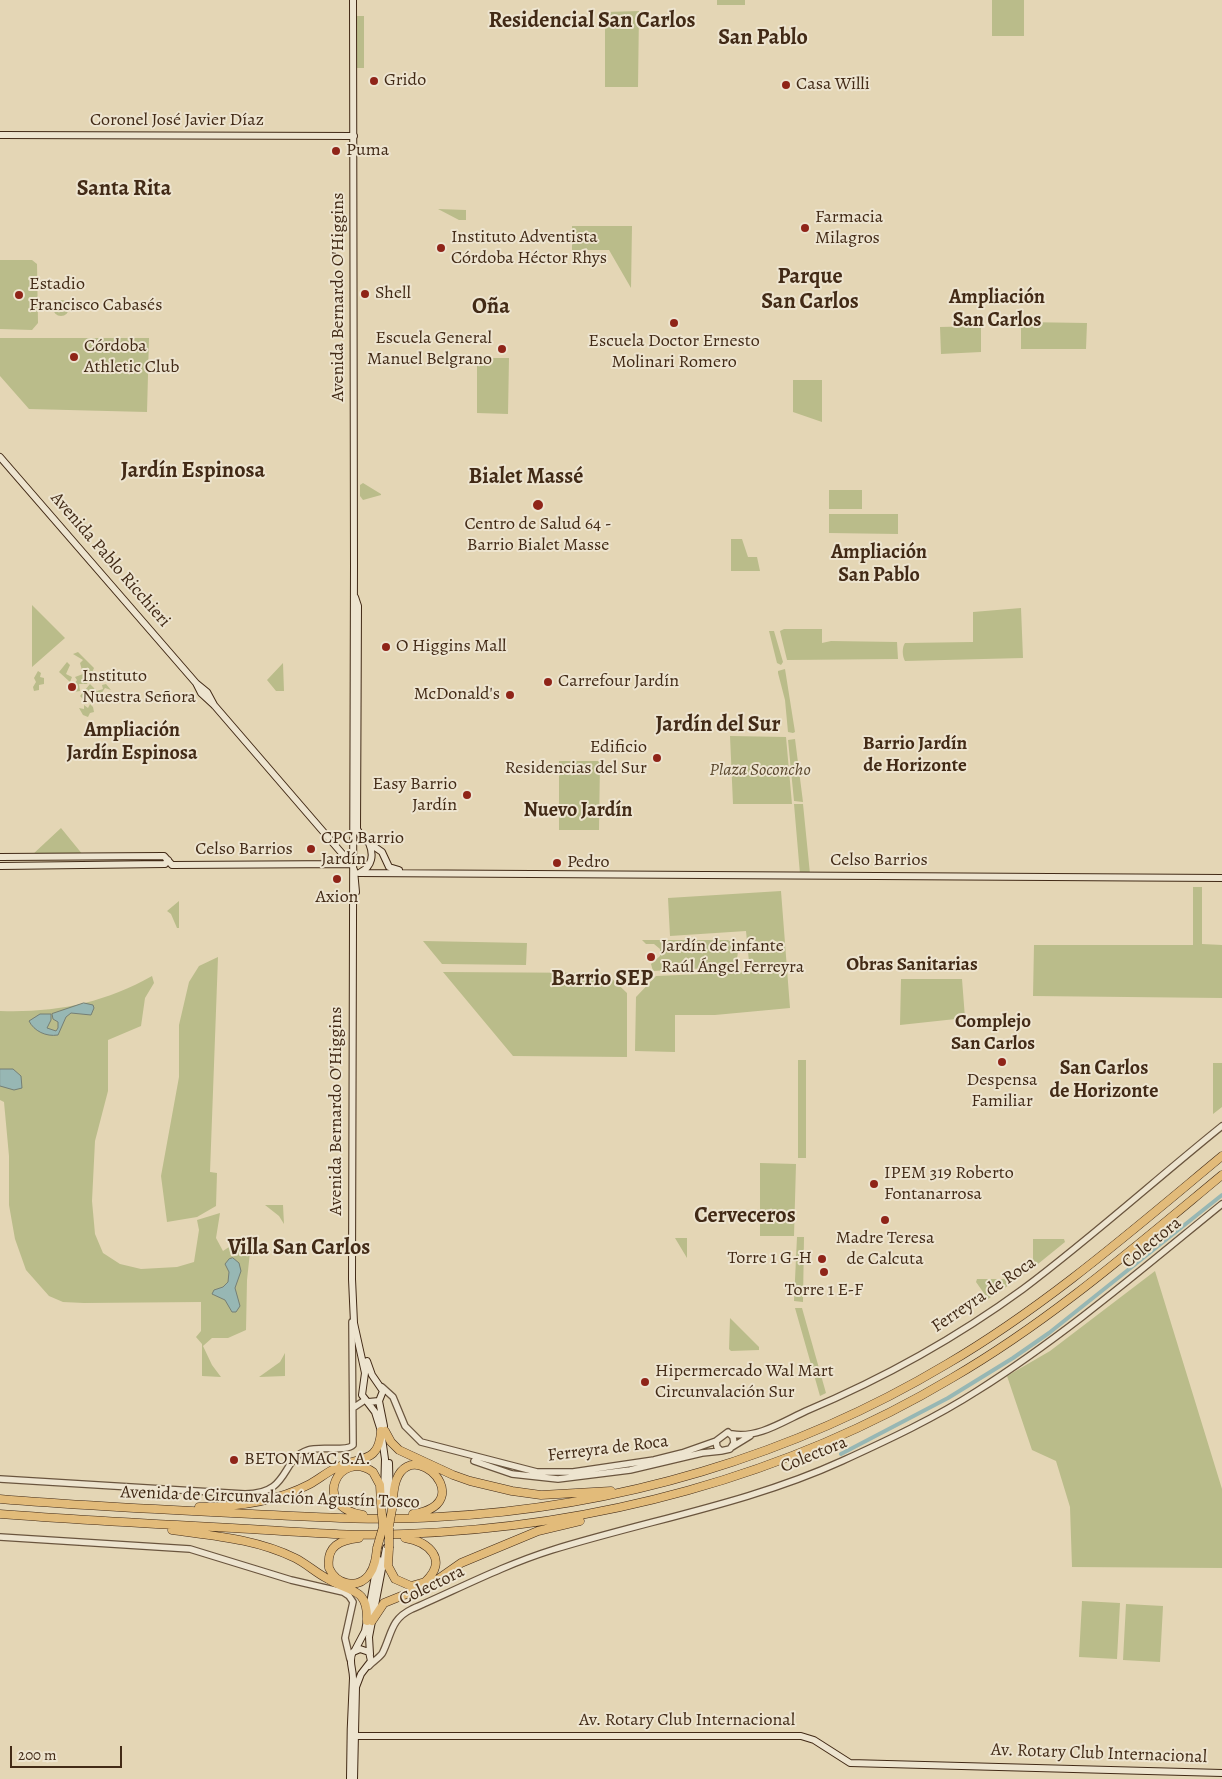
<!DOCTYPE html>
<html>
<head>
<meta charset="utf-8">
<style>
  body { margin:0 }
  #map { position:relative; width:1222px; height:1779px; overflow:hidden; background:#e4d6b5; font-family:Alegreya,serif }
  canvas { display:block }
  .scale { position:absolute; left:10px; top:1746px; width:112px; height:22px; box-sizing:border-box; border:2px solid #422a16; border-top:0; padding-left:6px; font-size:15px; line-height:18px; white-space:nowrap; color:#422a16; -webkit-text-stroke:4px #ede4cf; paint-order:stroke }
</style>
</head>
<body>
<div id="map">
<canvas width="1222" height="1779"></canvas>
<div class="scale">200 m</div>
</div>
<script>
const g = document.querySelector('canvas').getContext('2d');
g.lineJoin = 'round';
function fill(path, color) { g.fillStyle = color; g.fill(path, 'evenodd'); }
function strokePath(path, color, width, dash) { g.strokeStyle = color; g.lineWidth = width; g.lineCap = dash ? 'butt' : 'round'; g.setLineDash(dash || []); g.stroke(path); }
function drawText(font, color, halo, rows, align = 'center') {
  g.font = font + ' Alegreya,serif'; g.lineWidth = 4; g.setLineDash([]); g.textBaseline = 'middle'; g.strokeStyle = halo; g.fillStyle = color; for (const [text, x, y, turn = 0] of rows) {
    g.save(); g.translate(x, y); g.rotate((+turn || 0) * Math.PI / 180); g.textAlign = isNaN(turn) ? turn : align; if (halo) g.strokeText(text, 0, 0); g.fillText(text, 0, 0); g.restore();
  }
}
fill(new Path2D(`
  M717 0H745V5H717Z
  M992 0H1024V36H992Z
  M639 11 638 87H605V12Z
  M356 16H364V68H355Z
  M438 209 466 210V220H459Z
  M572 226H632L631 288 609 250H572Z
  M0 260H32L37 264 38 323 32 330 0 329Z
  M53 308a8 8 0 1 1 16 0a8 8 0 1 1-16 0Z
  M1021 322 1087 323 1086 349H1021Z
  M981 326V352L941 354 940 327Z
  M0 338H149L147 412 29 409 0 376Z
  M477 358H509L508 414 477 413Z
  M793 380H822V422L793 412Z
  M363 483 381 494V495L363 500 360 496V485Z
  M829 490H862V509H829Z
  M829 514H898V534L829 533Z
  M731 539H742L748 557H757L760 571H731Z
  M32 605 65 638 32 667Z
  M1021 608 1023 658 905 661C902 656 902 647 905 643L973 642V612Z
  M784 629H822V643L831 641 897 642 898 659 787 660 780 631Z
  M769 631H774L783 662 781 665 777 663Z
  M78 652 94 668 87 684H79L80 691 73 692 70 690 77 680 75 677 83 674 80 663 83 660 73 654Z
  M67 662 70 665 66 674 72 677 70 682 59 672Z
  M283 663 284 691H276L267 680Z
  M785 669 795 732 793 733 788 732 785 700 778 673V671Z
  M38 671 41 673 40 677 44 678V684L39 685V690L34 691 33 687 36 682 34 678Z
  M90 684 97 691 103 689 102 685 106 684 111 690 105 688 101 694H96L87 703 80 696Z
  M90 704 93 707 94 712 90 713 88 717 83 715 79 708 84 709V705L88 708Z
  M730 736 786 737 792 804H733Z
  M795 739 803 802 794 801 788 740Z
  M559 761H600L599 830H559Z
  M794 804H803L810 874H800Z
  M61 828 83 855H32Z
  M1193 887H1202V944L1222 945V998L1033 996 1034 945H1193Z
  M781 891 790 1008 715 1015H675V1052L635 1051 636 997 656 976 750 972 746 931 670 936 668 898Z
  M179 901V928H177L171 914 167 911Z
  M642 940H728L736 945C740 955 737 963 728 967L653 971 651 964 660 956V949L654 944H646Z
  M423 941 527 943 526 965 442 964Z
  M218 957 210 1172 217 1173 216 1206 197 1217 167 1222 161 1176 179 1077V1025L189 982 199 966Z
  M443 972 606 973 627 993V1057L513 1056Z
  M152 976 154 983 145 998 141 1026 108 1040V1091L95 1141 92 1201 95 1234 103 1253 120 1264 141 1269 177 1267 194 1262 199 1230 197 1220 220 1213 216 1238 223 1251 235 1243 244 1245 250 1252 247 1280 246 1330 228 1338H212L203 1346 212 1365 221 1377 202 1376V1344L196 1337 201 1331V1302L84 1303 63 1302 49 1296 26 1270 15 1239 9 1205V1156L4 1102 0 1100V1011C55 1013 104 1003 152 976Z
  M901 979H962L965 1018 900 1025Z
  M798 1060H806V1158H798Z
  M1213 1063H1222V1107L1213 1114Z
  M760 1163 796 1164 794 1236H760Z
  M265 1205H283L284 1224 279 1216Z
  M797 1237H804L803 1302 794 1301Z
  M675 1238H687V1258Z
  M1033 1239H1064L1065 1242 1033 1268Z
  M1155 1271 1222 1489V1568L1072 1567 1070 1507 1056 1461 1032 1450 1007 1376 1050 1351Z
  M977 1279H1018L988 1299 976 1282Z
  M795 1308H802L826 1393 820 1396Z
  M730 1318 759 1347V1350L731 1351 729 1349Z
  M285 1353V1376L259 1377 280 1362Z
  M1082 1601 1120 1603 1117 1659 1079 1657Z
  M1126 1604 1163 1606 1160 1662 1123 1660Z`), '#babc8a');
const water = new Path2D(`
  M84 1003 93 1005 94 1008 91 1015 71 1013 66 1017 58 1035C46 1037 34 1031 29 1021L40 1014H51V1020L47 1028 56 1031 58 1028V1022L53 1019 52 1014Z
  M0 1069H13L21 1076 22 1088 14 1090 0 1086Z
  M233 1258 239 1263 241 1271 235 1288 240 1306 236 1312H232L225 1300 212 1294 214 1290 223 1287 228 1282 229 1272 225 1264 229 1259Z`);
fill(water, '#97b7b4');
strokePath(water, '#757f75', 1);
strokePath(new Path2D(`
  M841 1454 948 1398 1013 1358 1049 1333 1222 1195`), '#97b7b4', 4);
const tertiary = new Path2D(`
  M382 1387 393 1397 405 1426 421 1442 537 1472H573L654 1460 682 1453 716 1441
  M353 1408 365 1400
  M728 1432 733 1437 734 1443 730 1449 721 1451 717 1447 716 1441Z
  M732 1434C757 1439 784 1421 806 1411 882 1379 956 1338 1023 1289 1091 1238 1155 1180 1222 1126
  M732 1447 750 1436
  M474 1461 512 1474 558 1479 630 1470 702 1453 721 1451
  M0 1479 245 1494C291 1494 280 1459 308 1450 319 1446 347 1452 353 1445L352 1322
  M0 1537 190 1549 291 1580 343 1592 349 1596 353 1602 345 1638 350 1659
  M369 1666C373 1661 381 1657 383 1652 392 1633 391 1619 412 1609 458 1589 504 1565 552 1550 649 1520 750 1503 842 1461 888 1440 935 1418 977 1391 1064 1336 1142 1269 1222 1204`);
const secondary = new Path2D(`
  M353 0 354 565 352 1279 354 1323 365 1373 362 1395 375 1412 381 1431 385 1459 384 1495
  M0 135 354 136
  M0 457 196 683 201 693 214 705 352 865
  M355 597 358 606 357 829 362 838 382 852 389 867 399 870
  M196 683 207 692 214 705
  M0 857 164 856 172 865 352 864
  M0 866 165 864 168 860
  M354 870 356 892
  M361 872C372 866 374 855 369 843
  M359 873 1222 878
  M367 1361 372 1375 383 1391 379 1401 368 1402
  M379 1401 384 1426
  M389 1463 390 1504
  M355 1650 365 1631 378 1559
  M370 1654 369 1637 386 1548
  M354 1736H801L814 1740 850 1763 1222 1773
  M350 1779C350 1745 351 1712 353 1678 353 1668 348 1660 353 1652L360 1649 369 1652 371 1661 361 1674 356 1687 354 1779`);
const motorway = new Path2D(`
  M385 1431 391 1442 399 1450 453 1475 470 1481 512 1491 541 1495 611 1491
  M0 1499C84 1506 168 1510 252 1514 314 1517 375 1521 437 1517 617 1508 793 1456 947 1364 1046 1306 1134 1229 1222 1156
  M393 1504C393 1416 489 1502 413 1514
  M199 1507C237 1507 276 1502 310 1484 319 1479 327 1472 336 1468 360 1456 379 1464 381 1431
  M0 1514C77 1520 154 1524 232 1528 289 1531 346 1537 404 1534 596 1527 786 1477 952 1378 1050 1321 1135 1247 1222 1175
  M363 1515C309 1506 340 1448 373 1472L380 1485 381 1504
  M172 1530C215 1536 256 1539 295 1558 307 1564 316 1573 328 1579 351 1593 368 1587 367 1621
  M359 1538C340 1540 326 1546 329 1568 336 1584 357 1590 369 1575 375 1567 376 1557 377 1548
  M389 1548 388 1566 395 1579 411 1586 425 1582C449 1560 429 1542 405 1538
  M372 1621 384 1603 431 1584 461 1563 538 1531 580 1521`);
strokePath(tertiary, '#6a553e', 8);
strokePath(secondary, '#422a16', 8);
strokePath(motorway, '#422a16', 9);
strokePath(tertiary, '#ede4cf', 5.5);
strokePath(secondary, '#ede4cf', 6);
strokePath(motorway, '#e2bb7a', 8);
const motorwayBridge = new Path2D(`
  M381 1504 383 1526
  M389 1526 393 1504
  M389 1528V1548
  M377 1548 383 1527`);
strokePath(motorwayBridge, '#422a16', 9, []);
strokePath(motorwayBridge, '#e2bb7a', 8);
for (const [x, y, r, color] of [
  [374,81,5,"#8f2418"],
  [786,85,5,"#8f2418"],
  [336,151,5,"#8f2418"],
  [805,228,5,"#8f2418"],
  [441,248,5,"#8f2418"],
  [365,294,5,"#8f2418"],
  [19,295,5,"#8f2418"],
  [674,323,5,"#8f2418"],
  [502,349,5,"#8f2418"],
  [74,357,5,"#8f2418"],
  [538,505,6,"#8f2418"],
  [386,647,5,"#8f2418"],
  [548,682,5,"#8f2418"],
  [72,687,5,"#8f2418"],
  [510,695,5,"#8f2418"],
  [657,758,5,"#8f2418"],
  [467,795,5,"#8f2418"],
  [311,849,5,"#8f2418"],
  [557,863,5,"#8f2418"],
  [337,879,5,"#8f2418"],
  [651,957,5,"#8f2418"],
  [1002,1062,5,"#8f2418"],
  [874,1184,5,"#8f2418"],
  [885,1220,5,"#8f2418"],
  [822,1259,5,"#8f2418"],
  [824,1272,5,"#8f2418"],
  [645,1382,5,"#8f2418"],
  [234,1460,5,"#8f2418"]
]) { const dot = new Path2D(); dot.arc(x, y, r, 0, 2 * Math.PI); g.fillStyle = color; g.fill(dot); strokePath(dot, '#ede4cf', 2); }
drawText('18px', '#422a16', '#ede4cf', [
  ["Grido",384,81],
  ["Casa Willi",796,85],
  ["Puma",346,151],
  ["Farmacia",815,218],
  ["Milagros",815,239],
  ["Instituto Adventista",451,238],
  ["Córdoba Héctor Rhys",451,259],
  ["Estadio",29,285],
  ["Francisco Cabasés",29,306],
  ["Shell",375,294],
  ["Escuela General",492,339,"right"],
  ["Manuel Belgrano",492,360,"right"],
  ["Escuela Doctor Ernesto",674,342,"center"],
  ["Molinari Romero",674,363,"center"],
  ["Córdoba",84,347],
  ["Athletic Club",84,368],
  ["Centro de Salud 64 -",538,525,"center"],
  ["Barrio Bialet Masse",538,546,"center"],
  ["O Higgins Mall",396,647],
  ["Instituto",82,677],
  ["Nuestra Señora",82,698],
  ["Carrefour Jardín",558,682],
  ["McDonald's",500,695,"right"],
  ["Edificio",647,748,"right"],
  ["Residencias del Sur",647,769,"right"],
  ["Easy Barrio",457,785,"right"],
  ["Jardín",457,806,"right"],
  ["CPC Barrio",321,839],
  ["Jardín",321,860],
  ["Pedro",567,863],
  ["Axion",337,898,"center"],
  ["Jardín de infante",661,947],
  ["Raúl Ángel Ferreyra",661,968],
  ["Despensa",1002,1081,"center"],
  ["Familiar",1002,1102,"center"],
  ["IPEM 319 Roberto",884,1174],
  ["Fontanarrosa",884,1195],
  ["Madre Teresa",885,1239,"center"],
  ["de Calcuta",885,1260,"center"],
  ["Torre 1 G-H",812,1259,"right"],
  ["Torre 1 E-F",824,1291,"center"],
  ["Hipermercado Wal Mart",655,1372],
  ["Circunvalación Sur",655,1393],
  ["BETONMAC S.A.",244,1460]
], 'left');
drawText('18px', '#422a16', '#ede4cf', [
  ["Coronel José Javier Díaz",177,121],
  ["Avenida Bernardo O'Higgins",339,297,-90],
  ["Avenida Pablo Ricchieri",110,560,49],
  ["Celso Barrios",244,850],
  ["Celso Barrios",879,861],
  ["Avenida Bernardo O'Higgins",337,1111,-90],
  ["Colectora",1152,1243,-39],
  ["Ferreyra de Roca",984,1295,-34],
  ["Ferreyra de Roca",608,1449,-7],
  ["Colectora",814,1455,-22],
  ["Avenida de Circunvalación Agustín Tosco",270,1498,2],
  ["Colectora",432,1586,-26],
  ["Av. Rotary Club Internacional",687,1721],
  ["Av. Rotary Club Internacional",1099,1754,2]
]);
drawText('italic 18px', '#5a472d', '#ede4cf', [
  ["Plaza Soconcho",760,771]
]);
drawText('bold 19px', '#422a16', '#ede4cf', [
  ["Barrio Jardín",915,744],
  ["de Horizonte",915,766],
  ["Obras Sanitarias",912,965],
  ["Complejo",993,1022],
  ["San Carlos",993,1044]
]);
drawText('bold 20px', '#422a16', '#ede4cf', [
  ["Ampliación",997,298],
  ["San Carlos",997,321],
  ["Ampliación",879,553],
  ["San Pablo",879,576],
  ["Ampliación",132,731],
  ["Jardín Espinosa",132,754],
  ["Nuevo Jardín",578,811],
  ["San Carlos",1104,1069],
  ["de Horizonte",1104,1092]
]);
drawText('bold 22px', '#422a16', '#ede4cf', [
  ["Residencial San Carlos",592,22],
  ["San Pablo",763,39],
  ["Santa Rita",124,190],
  ["Parque",810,278],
  ["San Carlos",810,303],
  ["Oña",491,308],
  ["Jardín Espinosa",193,472],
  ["Bialet Massé",526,478],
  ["Jardín del Sur",718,726],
  ["Barrio SEP",602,980],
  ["Cerveceros",745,1217],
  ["Villa San Carlos",299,1249]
]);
</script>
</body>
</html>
